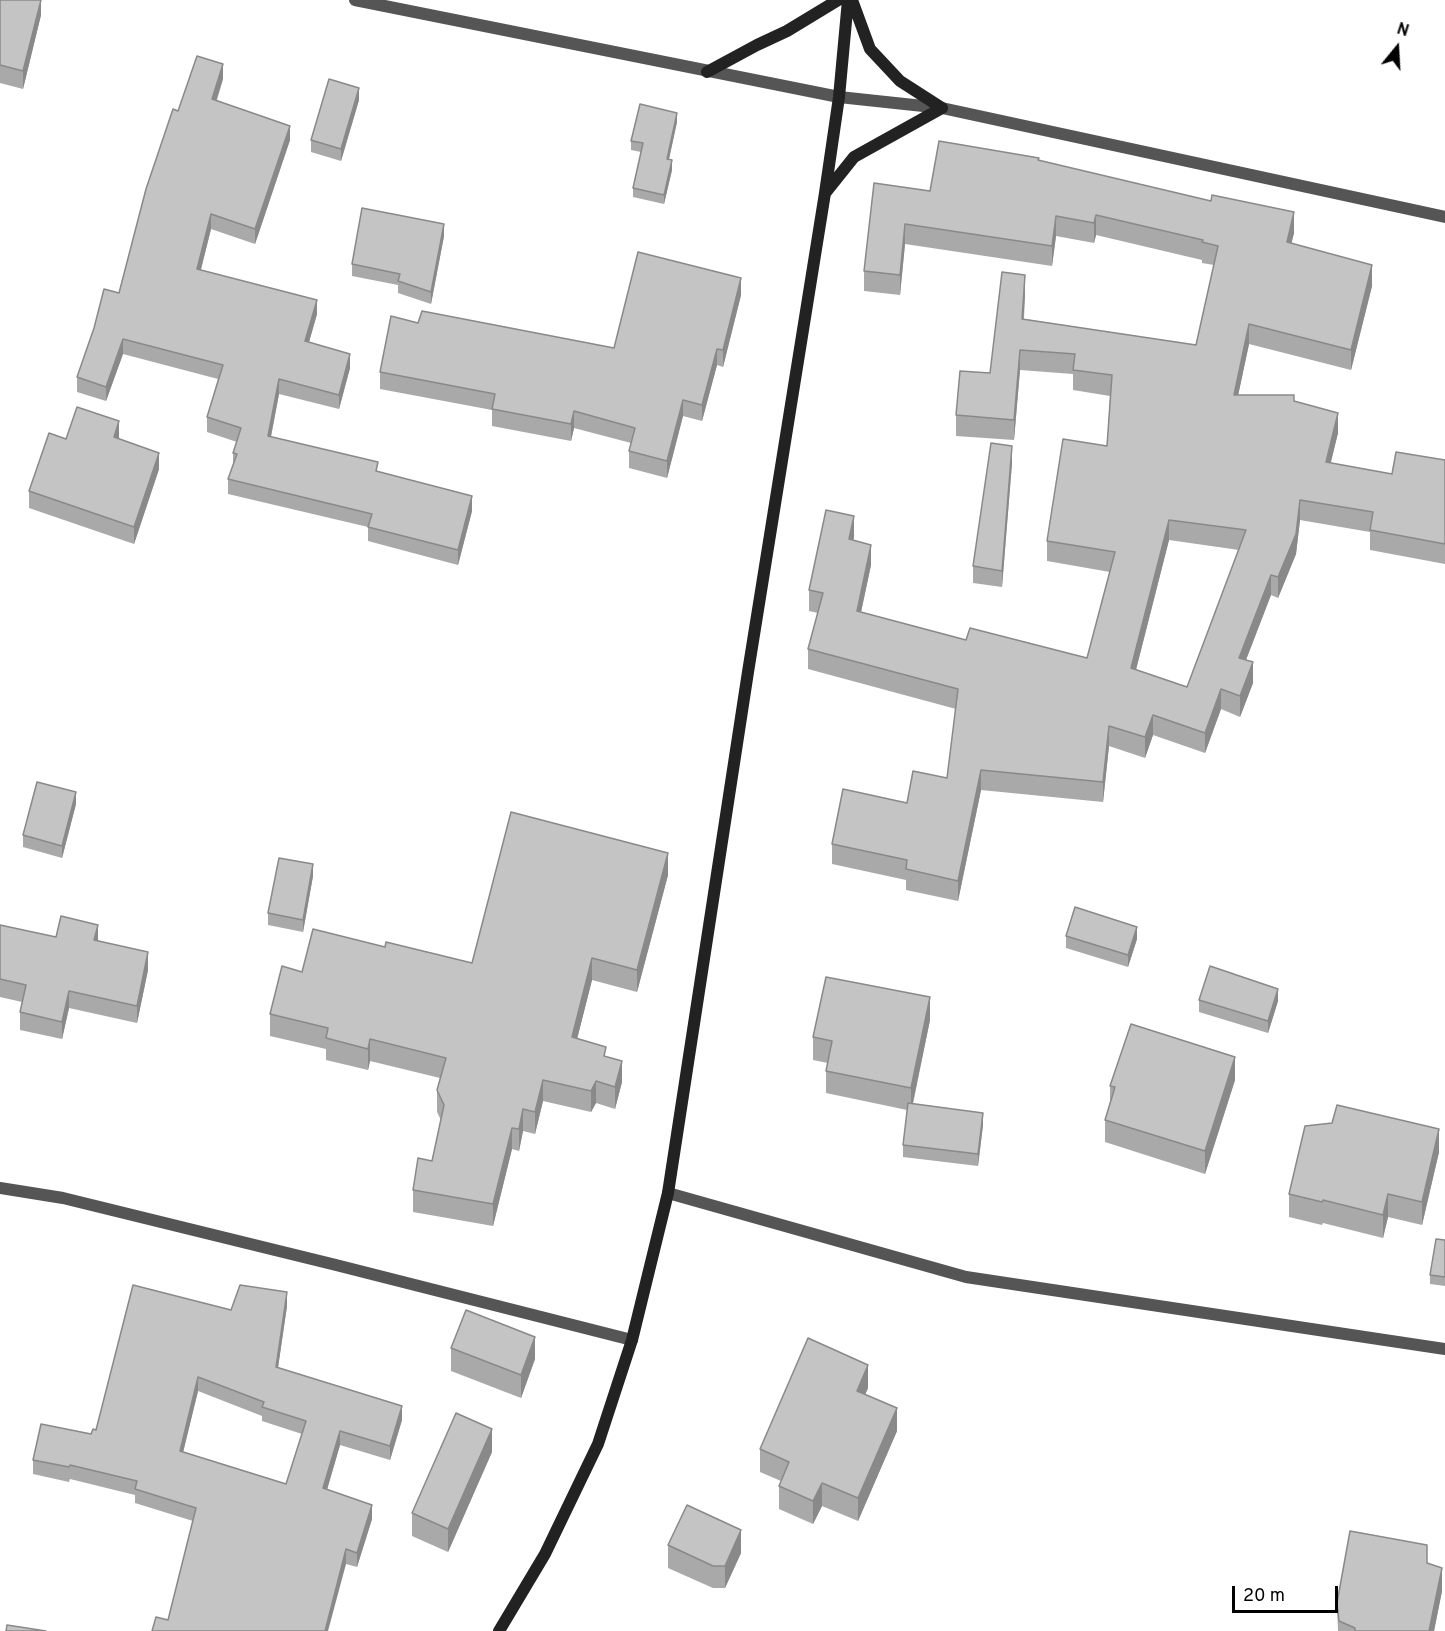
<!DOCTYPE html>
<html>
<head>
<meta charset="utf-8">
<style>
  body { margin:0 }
  #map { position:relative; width:1445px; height:1631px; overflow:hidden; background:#fff; font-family:Overpass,sans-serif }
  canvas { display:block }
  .north { position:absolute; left:1367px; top:18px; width:60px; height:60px; -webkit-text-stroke:4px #fff; paint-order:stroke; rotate:18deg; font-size:16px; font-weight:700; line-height:24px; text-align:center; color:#000 }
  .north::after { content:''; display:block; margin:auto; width:21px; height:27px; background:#000; clip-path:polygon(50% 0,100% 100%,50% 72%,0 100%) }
  .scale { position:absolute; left:1232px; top:1586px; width:106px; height:27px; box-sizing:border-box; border:3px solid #000; border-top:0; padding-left:8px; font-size:18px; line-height:21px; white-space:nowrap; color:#000; -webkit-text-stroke:4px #fff; paint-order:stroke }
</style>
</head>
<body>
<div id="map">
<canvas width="1445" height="1631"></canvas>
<div class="north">N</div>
<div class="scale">20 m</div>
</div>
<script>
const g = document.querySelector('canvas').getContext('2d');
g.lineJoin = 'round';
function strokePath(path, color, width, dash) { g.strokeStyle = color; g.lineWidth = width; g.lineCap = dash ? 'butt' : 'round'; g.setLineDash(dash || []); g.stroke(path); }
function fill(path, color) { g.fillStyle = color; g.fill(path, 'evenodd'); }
strokePath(new Path2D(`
  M355 0 839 97 942 108 1445 217
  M0 1188 63 1198 336 1265 632 1340
  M668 1193 966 1277 1445 1349`), '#555', 12);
strokePath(new Path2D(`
  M707 72 757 45 787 31 838 0
  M826 192 854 157 942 108 900 81 870 49 852 0
  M499 1631 545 1554 598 1444 632 1340 668 1193 748 672 825 193 839 97 848 0`), '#222', 12);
fill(new Path2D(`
  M0 0H41V15L23 89 0 83Z
  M223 79 217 100 290 140 255 244 211 229 201 270 317 314 309 342 350 368 339 409 279 394 271 437 378 471 472 511 458 565 368 541V527L228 494V479L233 465V453L237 442 207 432V417L218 379 123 354 106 401 77 392V377Z
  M359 100 341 161 311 152V140Z
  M677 122 669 159 672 170 664 204 633 197V188L641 152 631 150V141Z
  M1039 160 1294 233 1291 243 1372 286 1351 370 1249 344 1238 395 1294 401 1338 433 1330 463 1392 474 1445 460V564L1370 550V532L1300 520 1296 554 1278 598 1271 595 1246 660 1253 683 1240 717 1221 709 1205 753 1153 735 1145 758 1109 746 1103 802 981 790 958 901 906 890V880L832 864V844L907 803 947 778 956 709 808 669V649L818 613 809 611V590L854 537 853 540 871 565 861 612 966 640 1087 658 1110 572 1047 561V541L1107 446 1110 396 1073 390V374L1020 370 1014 440 956 436V415L990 373 1025 295 1024 319 1196 345 1214 265 1202 263V260L1096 235 1094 243 1056 236 1052 266 905 244 900 295 864 291V271L930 191ZM1169 540 1239 550 1187 687 1136 670Z
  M444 236 431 304 398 293V285L352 276V264Z
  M741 295 723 367 717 365 702 421 683 416 667 478 629 468V451L631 443 574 428 571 441 492 426V410L380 389V372L418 323 614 348Z
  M119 438V439L159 469 134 544 29 508V491L66 439Z
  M1012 463 1002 587 973 583V566Z
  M76 804 62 858 23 847V835Z
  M668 875 637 992 592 980 577 1039 606 1057 622 1082 615 1109 596 1103 591 1112 543 1101 535 1134 523 1131 519 1151 512 1149 493 1226 413 1212V1190L432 1161 441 1120 437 1112V1090L440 1078 370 1061 368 1070 326 1060V1049L270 1036V1014L302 972 385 947 472 963Z
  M313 876 303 932 268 925V913Z
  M0 925 56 937 98 940 148 970 137 1023 69 1008 62 1039 20 1030V1012L22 1002 0 997Z
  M1066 936 1137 939 1128 967 1066 948Z
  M1199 1000 1278 1001 1268 1033 1199 1012Z
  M930 1020 913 1104 983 1125 978 1166 903 1157V1145L907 1110 826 1093V1071L828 1063 813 1060V1037Z
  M1235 1080 1205 1174 1105 1142V1120L1110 1102V1086Z
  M1439 1152 1422 1225 1388 1217 1383 1238 1323 1223 1322 1225 1289 1217V1194Z
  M1445 1240V1286L1430 1284V1275Z
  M287 1306 278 1368 402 1420 390 1460 340 1445 327 1490 372 1519 357 1567 346 1564 168 1620 193 1521 135 1503V1495L70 1479 69 1482 33 1474V1460L91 1434 231 1310ZM198 1391 262 1416V1421L302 1434 286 1484 183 1452Z
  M451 1348 535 1359 521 1398 451 1371Z
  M868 1388 865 1394 897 1431 858 1521 822 1506 813 1524 779 1509V1486L781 1481 760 1472V1449Z
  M492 1452 448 1552 412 1536V1513Z
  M668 1545 741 1553 725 1588H713L668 1568Z
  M1427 1563 1442 1591 1434 1631H1338L1337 1603Z`), '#a9a9a9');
fill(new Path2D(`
  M41 0V15L23 89V71Z
  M223 64V79L212 113V99Z
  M359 88V100L341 161V149Z
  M677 113V122L667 168V159Z
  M290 126V140L255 244V229Z
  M672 160V170L664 204V195Z
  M1294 212V233L1287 262V242Z
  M211 214V229L197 284V269Z
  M1096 215V235L1094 243V223Z
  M1056 216V236L1052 266V246Z
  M444 224V236L431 304V292Z
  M905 224V244L900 295V275Z
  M1372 265V286L1351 370V350Z
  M1025 275V295L1022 339V319Z
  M741 278V295L723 367V350Z
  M317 300V314L305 356V341Z
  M1249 324V344L1234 415V395Z
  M123 339V354L106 401V387Z
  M717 349V365L702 421V405Z
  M1020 350V370L1014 440V420Z
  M350 354V368L339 409V395Z
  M279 379V394L268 451V436Z
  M683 400V416L667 478V461Z
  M574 411V428L571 441V424Z
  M1338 413V433L1326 483V462Z
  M119 421V438L114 454V437Z
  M1012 446V463L1002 587V571Z
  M159 453V469L134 544V527Z
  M472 496V511L458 565V550Z
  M1300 500V520L1296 554 1278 598V577Z
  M854 516V537L849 560V539Z
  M1169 520V540L1131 689V668Z
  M871 545V565L857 631V611Z
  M1271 575V595L1239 678V658Z
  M1253 662V683L1240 717V696Z
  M1221 689V709L1205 753V733Z
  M1153 715V735L1145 758V737Z
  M1109 726V746L1103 802V782Z
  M981 770V790L958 901V881Z
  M76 792V804L62 858V846Z
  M668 853V875L637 992V970Z
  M313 864V876L303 932V920Z
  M98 925V942L94 940Z
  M1137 927V939L1128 967V955Z
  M148 952V970L137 1023V1006Z
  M592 958V980L572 1059V1037Z
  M1278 989V1001L1268 1033V1021Z
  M69 991V1008L62 1039V1022Z
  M930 997V1020L911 1111V1088Z
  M370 1039V1061L368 1070V1049Z
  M1235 1057V1080L1205 1174V1151Z
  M622 1061V1082L615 1109V1087Z
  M543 1080V1101L535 1134V1112Z
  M596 1081V1103L591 1112V1091Z
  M523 1109V1131L519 1151V1129Z
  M983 1113V1125L978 1166V1154Z
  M512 1128V1149L493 1226V1204Z
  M1439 1129V1152L1422 1225V1202Z
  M1388 1194V1217L1383 1238V1215Z
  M287 1292V1306L276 1381V1367Z
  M535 1337V1359L521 1398V1375Z
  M868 1365V1388L857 1414V1391Z
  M198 1377V1391L180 1465V1451Z
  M402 1406V1420L390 1460V1446Z
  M897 1408V1431L858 1521V1498Z
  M492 1429V1452L448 1552V1529Z
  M340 1431V1445L323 1503V1488Z
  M822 1483V1506L813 1524V1501Z
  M372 1505V1519L357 1567V1553Z
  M741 1530V1553L725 1588V1566Z
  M346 1549V1564L328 1631H325Z
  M1442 1568V1591L1434 1631H1429Z`), '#898989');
const building = new Path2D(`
  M0 0H41L23 71 0 65Z
  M197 56 223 64 212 99 290 126 255 229 211 214 197 269 317 300 305 341 350 354 339 395 279 379 268 436 378 462 376 471 472 496 458 550 368 527 372 514 228 479 237 454 233 453 241 428 207 417 223 365 123 339 106 387 77 377 94 328 104 289 119 293 146 189 173 109 178 111Z
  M329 79 359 88 341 149 311 140Z
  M640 104 677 113 667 159 672 160 664 195 633 188 643 143 631 141Z
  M939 141 1039 158 1038 160 1211 201 1212 195 1294 212 1287 242 1372 265 1351 350 1249 324 1234 395H1294V401L1338 413 1326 462 1392 474 1396 452 1445 460V544L1370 530 1373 512 1300 500 1296 534 1278 577 1271 575 1239 658 1253 662 1240 696 1221 689 1205 733 1153 715 1145 737 1109 726 1103 782 981 770 958 881 906 869 907 860 832 844 843 789 907 803 913 771 947 778 958 689 808 649 823 593 809 590 826 510 854 516 849 539 871 545 857 611 966 640 970 628 1087 658 1115 552 1047 541 1063 439 1107 446 1112 375 1073 370 1075 354 1020 350 1014 420 956 415 960 371 990 373 1002 272 1025 275 1022 319 1196 345 1218 246 1202 242 1203 240 1096 215 1094 223 1056 216 1052 246 905 224 900 275 864 271 874 183 930 191ZM1169 520 1246 530 1187 687 1131 668Z
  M362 208 444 224 431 292 398 281 400 274 352 264Z
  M638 252 741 278 723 350 717 349 702 405 683 400 667 461 629 451 635 428 574 411 571 424 492 409 495 394 380 372 391 316 418 323 422 311 614 348Z
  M77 407 119 421 114 437 159 453 134 527 29 491 49 433 66 439Z
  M991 443 1012 446 1002 571 973 566Z
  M37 782 76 792 62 846 23 835Z
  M511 812 668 853 637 970 592 958 572 1037 606 1047 604 1056 622 1061 615 1087 596 1081 591 1091 543 1080 535 1112 523 1109 519 1129 512 1128 493 1204 413 1190 418 1158 432 1161 444 1105 437 1090 446 1058 370 1039 368 1049 326 1038 328 1028 270 1014 282 966 302 972 313 929 385 947 386 942 472 963Z
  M279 858 313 864 303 920 268 913Z
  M1075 907 1137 927 1128 955 1066 936Z
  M61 916 98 925 94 940 148 952 137 1006 69 991 62 1022 20 1012 26 985 0 979V925L56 937Z
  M1210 966 1278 989 1268 1021 1199 1000Z
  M826 977 930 997 911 1088 826 1071 832 1041 813 1037Z
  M1131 1024 1235 1057 1205 1151 1105 1120 1115 1087 1110 1086Z
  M908 1103 983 1113 978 1154 903 1145Z
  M1337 1105 1439 1129 1422 1202 1388 1194 1383 1215 1323 1200 1322 1202 1289 1194 1305 1126 1332 1123Z
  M1436 1239 1445 1240V1277L1430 1275Z
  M133 1285 231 1310 240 1285 287 1292 276 1367 402 1406 390 1446 340 1431 323 1488 372 1505 357 1553 346 1549 325 1631H152L156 1617 168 1620 196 1508 135 1489 137 1481 70 1465 69 1467 33 1460 41 1424 91 1434 93 1429 96 1430ZM198 1377 264 1402 262 1407 306 1421 286 1484 180 1451Z
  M466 1310 535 1337 521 1375 451 1348Z
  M808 1338 868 1365 857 1391 897 1408 858 1498 822 1483 813 1501 779 1486 789 1462 760 1449Z
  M456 1413 492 1429 448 1529 412 1513Z
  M687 1505 741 1530 725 1566H713L668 1545Z
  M1350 1531 1427 1545V1563L1442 1568 1429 1631H1355V1628L1339 1621 1337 1603Z
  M7 1625 46 1631H6Z`);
fill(building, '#c4c4c4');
strokePath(building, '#898989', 1.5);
</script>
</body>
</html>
